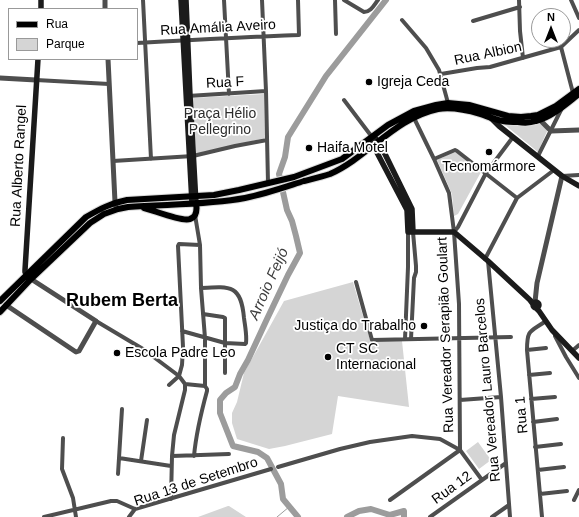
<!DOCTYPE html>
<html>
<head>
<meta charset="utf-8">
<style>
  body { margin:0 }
  #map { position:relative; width:579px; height:517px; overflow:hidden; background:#fff; font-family:Arial,sans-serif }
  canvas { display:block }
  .legend { position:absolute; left:8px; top:8px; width:130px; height:52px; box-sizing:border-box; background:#fff; border:1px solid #999; margin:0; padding:5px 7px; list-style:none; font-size:12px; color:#000 }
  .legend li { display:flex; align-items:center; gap:8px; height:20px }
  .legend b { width:20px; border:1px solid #999 }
  .north { position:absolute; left:531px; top:8px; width:40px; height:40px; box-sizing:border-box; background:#fff; border:1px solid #999; border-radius:50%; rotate:0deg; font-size:11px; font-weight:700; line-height:16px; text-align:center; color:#000 }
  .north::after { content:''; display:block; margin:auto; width:14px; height:18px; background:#000; clip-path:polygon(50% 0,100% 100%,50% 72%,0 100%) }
</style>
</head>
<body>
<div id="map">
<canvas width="579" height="517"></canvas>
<ul class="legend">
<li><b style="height:5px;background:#000"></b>Rua</li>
<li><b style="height:11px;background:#d5d5d5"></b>Parque</li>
</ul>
<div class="north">N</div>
</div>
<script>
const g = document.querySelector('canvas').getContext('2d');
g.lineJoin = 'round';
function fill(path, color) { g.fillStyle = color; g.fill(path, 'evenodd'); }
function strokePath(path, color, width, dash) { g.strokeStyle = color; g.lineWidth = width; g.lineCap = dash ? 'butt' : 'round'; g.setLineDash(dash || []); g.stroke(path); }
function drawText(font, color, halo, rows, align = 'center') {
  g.font = font + ' Arial,sans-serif'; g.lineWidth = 3.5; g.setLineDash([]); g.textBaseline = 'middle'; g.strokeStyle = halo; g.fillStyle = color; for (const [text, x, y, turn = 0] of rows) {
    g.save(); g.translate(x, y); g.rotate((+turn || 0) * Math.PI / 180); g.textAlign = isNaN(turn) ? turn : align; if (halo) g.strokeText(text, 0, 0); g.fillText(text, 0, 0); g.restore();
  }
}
fill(new Path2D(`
  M264 94 265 138 196 154 192 98Z
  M540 123 548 129 538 152 505 125Z
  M453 152 460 154 481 172 458 214 454 216 452 194 437 160Z
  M353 282 370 340 402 341 409 407 338 396 332 434 285 446 269 449 237 439 232 423V413L237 402 244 373 284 301Z
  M478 442 491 460 479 469 466 451Z
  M229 506 246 517H198L228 506Z`), '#d5d5d5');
strokePath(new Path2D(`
  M277 517 289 507`), '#9c9c9c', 1);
strokePath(new Path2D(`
  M298 517 283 499 281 484 267 458 258 452 233 446 220 413V400L226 393 235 387 240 374 248 360 267 319 288 275 300 253 296 236 292 221 287 210 279 174 285 157 288 137 326 76 386 0
  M347 517 359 511 371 509 390 515 404 511V517`), '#9c9c9c', 6);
const primary = new Path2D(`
  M144 208C153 210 182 222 190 219 197 217 197 209 196 203
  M0 301 86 217C100 209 111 203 127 200L214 195 239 190 294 177 342 159 388 125 414 111 436 105 448 103 469 105 508 116 521 117 531 116 538 115 556 106 579 89
  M0 312 31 279 90 223 104 214 118 209 128 207C167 204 207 205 245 198 265 194 285 187 304 181 312 179 321 177 330 174 368 157 395 118 438 109 452 107 467 110 480 114 487 116 495 120 503 121 508 122 513 122 518 122 524 123 530 123 536 121 552 117 566 104 579 94`);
strokePath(primary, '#dbdbdb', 8);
strokePath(new Path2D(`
  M143 0 151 159
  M224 0 229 94
  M262 0 266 91 268 183
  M335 0 336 34
  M344 0 364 12C371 12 374 5 378 0
  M519 0 520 31 523 58
  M571 0 579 18
  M402 20 426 48 439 70 448 103
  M473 21 520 7
  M137 43C191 40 245 37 299 35L298 0
  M561 47 573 93
  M441 74 477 68 490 67 561 47 579 30
  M36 80 109 84
  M188 96 266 91
  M344 100 372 137
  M538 156 562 108
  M434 159 455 150 457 151 517 198
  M113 161 193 156 235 146 267 140
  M562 176 579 175
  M454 232 458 227 486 173 513 137
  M485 259 517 198 554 170
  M488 261 501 397 510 517
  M356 282 372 340 511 337
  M203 314 223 317 225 318V373
  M96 321 143 349 179 376 185 384V390L174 435 172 456 171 499
  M182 331 225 343 245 344 246 343C247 335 245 326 244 318 241 285 231 286 201 288
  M555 336 566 357 579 378
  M405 339 408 267V232
  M411 339 414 278 416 272V266L413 232
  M527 350 546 348
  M572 351 579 345
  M529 375 550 373
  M185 384 205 386V338L201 288 200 245 195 215
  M169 385 179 376 182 365 183 347 178 246 179 244 200 245
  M531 399 555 397
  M460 400 501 397
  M533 422 557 419
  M63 438 62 469 73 498 76 517
  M535 447 561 444
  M172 456 229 454
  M194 456C196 434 201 413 207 391V389L205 386
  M119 458 122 409
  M141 461 147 420
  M278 467 340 449 370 442 412 436 440 439 460 450 482 480
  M538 470 564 467
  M118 474 119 458 171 466
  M540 494 567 491
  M390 500 460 450 459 304 454 232 449 193 434 159 414 118
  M574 500 579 490
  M44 517 111 501H117L135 509
  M129 517 135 509 271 469
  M430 517 506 463
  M492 517 509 505
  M542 517 527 350C527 329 530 332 546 321`), '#4e4e4e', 4);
strokePath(new Path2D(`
  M105 0V9
  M108 59 115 202 116 207
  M0 78 36 80
  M540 120 551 131 579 130
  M535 302 537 283 562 176
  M6 305 76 352 79 351 96 321 31 279`), '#4e4e4e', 5);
strokePath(new Path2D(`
  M181 0 192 203
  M186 0 190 95 196 203
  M41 9V0
  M491 118 499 126 562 176 579 186
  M372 137 373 145 407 210 408 232H454L488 261 530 300 533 304
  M376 139 385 154 412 209 413 232
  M29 277 25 272V270L38 59
  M533 305a3 3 0 1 1 6 0a3 3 0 1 1-6 0Z
  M536 308 539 311 552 330 579 358`), '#1b1b1b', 5.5);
strokePath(primary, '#000', 6);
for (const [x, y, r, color] of [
  [369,82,4,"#000"],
  [309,148,4,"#000"],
  [489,152,4,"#000"],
  [424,326,4,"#000"],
  [117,353,4,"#000"],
  [328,357,4,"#000"]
]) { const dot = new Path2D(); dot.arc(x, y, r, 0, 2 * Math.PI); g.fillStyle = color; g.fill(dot); strokePath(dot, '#fff', 1.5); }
drawText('14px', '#000', '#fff', [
  ["Rua Amália Aveiro",218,28,-3],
  ["Rua Albion",488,54,-12],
  ["Rua F",225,83,-3],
  ["Rua Alberto Rangel",19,166,-87],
  ["Rua Vereador Serapião Goulart",446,335,-92],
  ["Rua Vereador Lauro Barcelos",488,390,-95],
  ["Rua 1",522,415,-95],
  ["Rua 13 de Setembro",196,482,-18],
  ["Rua 12",452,488,-36]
]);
drawText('14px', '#000', '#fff', [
  ["Igreja Ceda",377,82],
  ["Haifa Motel",317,148],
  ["Tecnomármore",489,167,"center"],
  ["Justiça do Trabalho",416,326,"right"],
  ["CT SC",336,349],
  ["Internacional",336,365],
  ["Escola Padre Leo",125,353]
], 'left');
drawText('14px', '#2c2c2c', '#fff', [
  ["Praça Hélio",220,114],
  ["Pellegrino",220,130]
]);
drawText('italic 15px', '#3d3d3d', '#fff', [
  ["Arroio Feijó",269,284,-66]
]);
drawText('bold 18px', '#000', '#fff', [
  ["Rubem Berta",122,301]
]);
</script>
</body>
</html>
